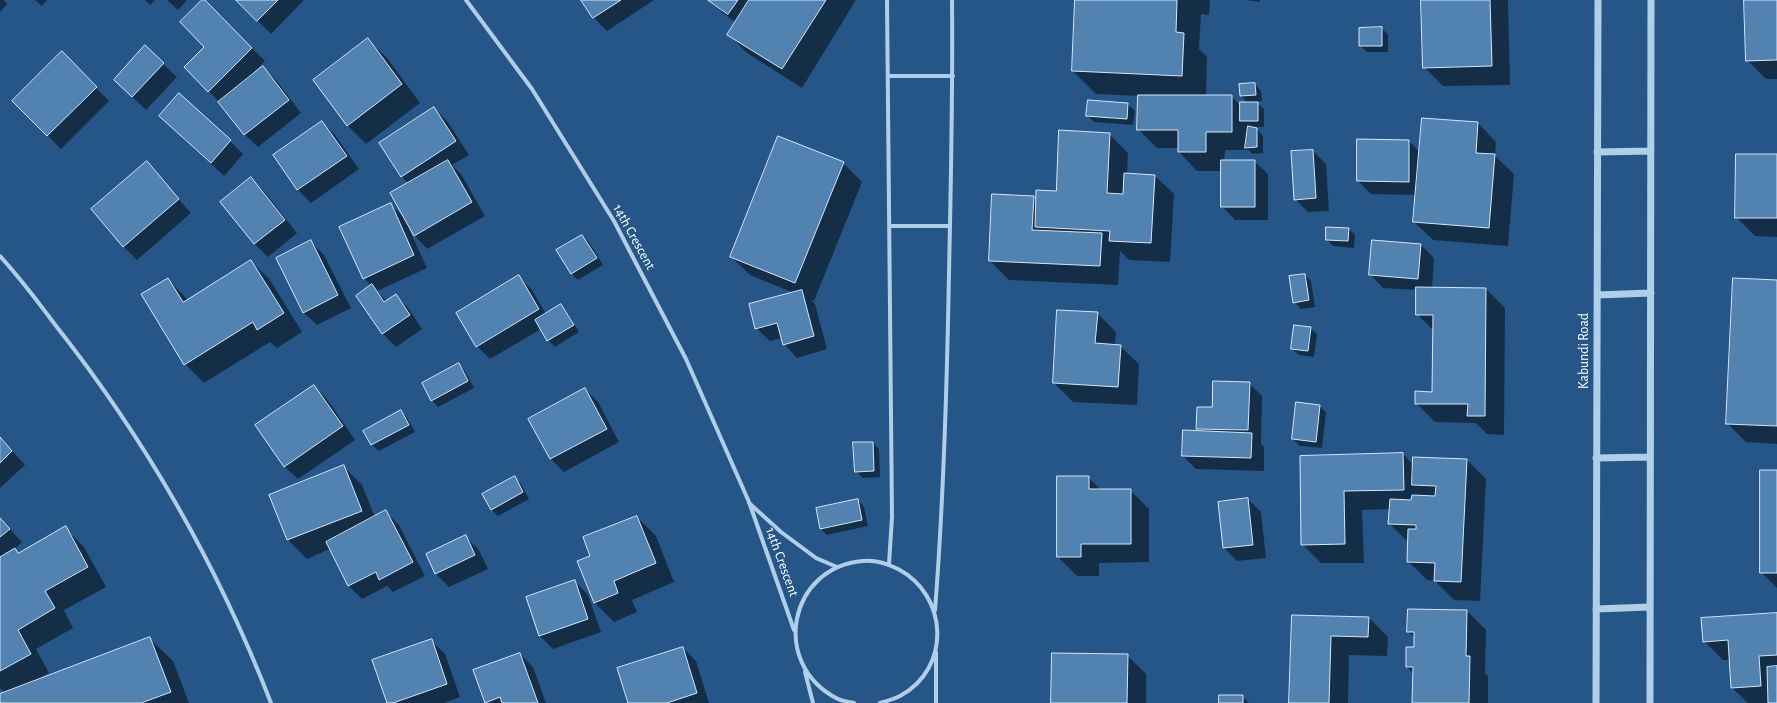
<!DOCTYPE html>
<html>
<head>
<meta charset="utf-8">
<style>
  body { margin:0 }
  canvas { display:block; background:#265687 }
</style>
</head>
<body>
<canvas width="1777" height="703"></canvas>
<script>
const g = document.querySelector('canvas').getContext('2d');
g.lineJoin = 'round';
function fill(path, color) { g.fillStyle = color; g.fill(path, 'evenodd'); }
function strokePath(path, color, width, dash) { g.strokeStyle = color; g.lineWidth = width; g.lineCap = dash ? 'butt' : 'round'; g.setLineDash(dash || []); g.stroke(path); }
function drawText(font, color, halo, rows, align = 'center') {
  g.font = font + ' "Alegreya Sans",sans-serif'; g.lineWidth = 3; g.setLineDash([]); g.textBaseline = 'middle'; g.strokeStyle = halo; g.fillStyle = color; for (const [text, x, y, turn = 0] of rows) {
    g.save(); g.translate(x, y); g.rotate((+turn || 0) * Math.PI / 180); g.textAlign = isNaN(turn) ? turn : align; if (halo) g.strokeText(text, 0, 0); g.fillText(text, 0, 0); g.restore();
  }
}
fill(new Path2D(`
  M0 0H4L7 4 0 12Z
  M35 0H47L42 6Z
  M145 0H155L150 5Z
  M167 0H187L178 10Z
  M204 0 265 61 253 73 254 74 263 67 276 80 301 113 258 147 244 134 219 102 186 67 206 47Z
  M237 0H304L271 34Z
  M583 0H654L607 31 594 18Z
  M710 0H856L802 88 747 53 728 34 736 23 723 13Z
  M1076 0H1210L1209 15 1201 14 1199 49 1207 57 1206 96H1231L1241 106 1248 103 1241 96 1255 84 1261 91 1262 101 1256 102 1264 109V127H1255L1263 136V153L1252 154 1249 150H1225L1224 161H1254L1268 174V220H1235L1222 206V171H1197L1179 152V148H1157L1138 129 1139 96 1096 94 1073 71Z
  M1247 0H1260L1259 2Z
  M1422 0H1508L1510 85 1443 86 1424 67Z
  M1745 0H1777V79H1766L1747 60Z
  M1382 28 1388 35V52H1367L1360 46Z
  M368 40 387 58 420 103 366 144 347 125Z
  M145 47 177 77 146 110 128 93Z
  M62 53 109 101 61 149 14 101Z
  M1088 101 1128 104 1135 111 1133 125 1094 122 1087 115Z
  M434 108 447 121 469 155 452 165 461 174 485 216 427 249 414 235 411 229H409L427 268 377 291 387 302 396 296 409 309 422 329 396 347 383 334 357 296 371 286 364 278 390 204 404 217 409 184 401 176Z
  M160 116 230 141 243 154 224 176Z
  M322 122 335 135 359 169 311 203 298 190 274 155Z
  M1478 123 1496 142 1495 156 1514 174 1508 246 1433 240 1414 222 1416 195 1371 194 1358 181 1409 141 1420 152Z
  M1109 134 1128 153 1127 174 1155 176 1174 194 1170 262 1129 260 1120 251 1118 285 1009 280 990 261 1033 197 1037 200 1057 192Z
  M1313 151 1326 164 1329 211 1308 212 1295 199Z
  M1777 155V237L1755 236 1736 217Z
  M146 163 191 213 137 260 124 247 92 209Z
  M843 163 862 182 814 301 810 299 815 304 827 349 797 358 784 344 782 338 770 341 756 328 794 293 750 275 731 257Z
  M251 178 264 191 297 233 268 257 255 244 222 202Z
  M1349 229 1355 235 1354 248 1333 246 1327 240Z
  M582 236 589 242 603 265 578 280 572 274Z
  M311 242 324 255 351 308 317 325 303 312Z
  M1421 245 1434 258 1432 289H1486L1505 308 1504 435 1487 434 1476 423 1435 422 1416 403 1433 393 1434 331 1417 314V290L1383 288 1370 274Z
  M251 261 270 280 302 332 277 348 270 342 204 383 185 364 168 279 188 300Z
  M1305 275 1311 281 1315 307 1301 309 1294 302Z
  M519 277 532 290 546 314 561 305 567 312 579 332 555 347 548 340 541 329 490 359 477 346Z
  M1777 281V444L1746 442 1727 423Z
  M1097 313 1116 332 1115 345 1120 346 1139 364 1137 405 1073 402 1054 383Z
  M1310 328 1317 334 1314 357 1299 355 1292 349Z
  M459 364 465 371 474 388 438 407 432 400Z
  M1249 383 1262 396 1261 444 1264 447V471L1196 469 1183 456 1200 432 1197 429 1213 408Z
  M314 386 327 399 355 440 298 479 284 466Z
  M585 389 598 402 619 442 564 472 551 459 530 419Z
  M1319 406 1326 412 1322 448 1300 446 1293 439Z
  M401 411 407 418 415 432 379 451 372 445 365 431Z
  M0 437 25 465 0 488Z
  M873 443 879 449 880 477 863 478 856 471Z
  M1403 454 1414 465 1467 460 1486 479 1480 601 1454 600 1435 581 1427 580 1408 561V542L1389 523 1390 509 1362 510 1364 563H1321L1302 544 1301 457Z
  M343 466 362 485 375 517 386 512 399 525 425 576 393 592 387 586 362 599 349 586 330 549 307 559 288 540 271 495Z
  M1777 471V588L1761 572Z
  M1088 477 1101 490H1130L1149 509V562L1099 563V576H1077L1058 557Z
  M515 478 521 484 529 499 498 516 491 509Z
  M1248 499 1261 512 1266 558 1237 561 1224 548Z
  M858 500 864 507 868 526 827 535 821 529Z
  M637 517 656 536 674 582 632 600 637 612 614 622 595 603 578 562 592 556Z
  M0 518 22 542 15 549 19 554 65 528 84 547 106 587 64 610 73 628 36 649 49 673 38 679V681L149 638 173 661 189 703H0V695L5 693 0 688Z
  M466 537 479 550 488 569 449 587 436 574 427 555Z
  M575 581 588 595 601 632 553 649 540 636 527 598Z
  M1467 611 1486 630 1485 673 1488 676V703H1413L1414 674 1407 667 1415 648V638L1408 631Z
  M1777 614V703H1748L1732 688 1731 660H1723L1704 641Z
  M1293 616 1369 618 1388 637 1387 656 1349 655 1348 703H1290Z
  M432 641 445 654 460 697 444 703H388Z
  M683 648 696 661 709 703H629Z
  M520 654 533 667 546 703H486Z
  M1127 655 1146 674V703H1052Z
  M1242 696 1249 703H1220Z`), '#0007');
const building = new Path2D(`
  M202 0H205L252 48 208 92 184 67 204 47 180 22Z
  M236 0H278L257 21Z
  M581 0H621L593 18Z
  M708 0H738L728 14Z
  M749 0H826L782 69 727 35Z
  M1075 0H1177L1176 32 1184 33 1182 76 1072 71Z
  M1421 0H1490L1492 66 1423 68Z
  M1744 0H1777V60L1746 61Z
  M1382 27V46H1359V28Z
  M368 38 402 84 347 126 313 80Z
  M145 45 164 63 132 97 114 80Z
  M62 51 97 87 47 136 12 101Z
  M263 66 289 100 244 135 218 102Z
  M1255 83 1256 95 1240 96 1239 84Z
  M179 93 231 140 211 163 159 116Z
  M1138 95H1232V132H1206V152H1178V130H1137Z
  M1088 100 1128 103 1127 119 1086 116Z
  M1240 102H1258V121H1240Z
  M434 107 456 141 401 177 379 143Z
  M1422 118 1478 122 1476 153 1495 154 1489 228 1413 222Z
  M322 121 347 156 297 190 273 155Z
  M1248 126 1257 128V147L1245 148Z
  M1059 130 1110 133 1107 193 1123 194 1124 173 1155 175 1151 243 1109 241 1110 231 1035 227 1036 190 1056 191Z
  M778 136 844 162 795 283 730 257Z
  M1357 139 1409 140V182L1357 181Z
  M1313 150 1316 198 1294 200 1291 151Z
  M1736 154H1777V218H1735Z
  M448 160 472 202 414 236 390 193Z
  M1221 160H1255V207H1221Z
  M147 161 179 199 123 247 91 209Z
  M251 177 285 220 254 244 220 202Z
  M992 194 1034 196 1032 230 1102 233 1100 266 989 261Z
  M391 203 414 255 363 279 339 227Z
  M1326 227 1349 228 1348 241 1326 240Z
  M582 235 597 258 571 274 556 250Z
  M311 240 338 295 303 313 276 258Z
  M1372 240 1421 244 1418 279 1369 275Z
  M251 260 284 313 257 330 253 322 184 365 141 294 168 278 183 302Z
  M1305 274 1309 300 1293 303 1289 276Z
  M519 275 539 309 476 347 456 313Z
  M1733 278 1777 280V426L1726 424Z
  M372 284 384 302 396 294 410 315 382 334 356 296Z
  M1416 287 1486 288 1485 416H1467L1468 404H1415V391L1432 392 1433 315H1416Z
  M802 290 814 336 783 345 777 323 755 329 749 304Z
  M561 304 574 325 547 341 535 320Z
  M1057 310 1098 312 1095 343 1121 345 1118 387 1053 383Z
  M1294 325 1311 327 1308 351 1291 349Z
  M459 363 468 381 431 401 422 383Z
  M1213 381 1250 382 1248 430 1196 429 1197 407H1212Z
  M314 385 343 426 284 467 255 425Z
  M585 388 607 429 550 459 528 419Z
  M1296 402 1320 405 1316 442 1292 439Z
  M401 410 409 425 371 445 363 431Z
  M1183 430 1252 433 1251 458 1182 456Z
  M0 437 12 451 0 463Z
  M853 442H873L874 471 855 472Z
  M1403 453 1404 490 1344 491 1345 544 1301 545 1300 456Z
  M1413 457 1467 459 1461 582 1434 581 1435 563 1407 562 1408 529H1416V525L1388 524 1390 499 1411 500 1412 495 1435 496 1436 486 1412 485Z
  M344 465 362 511 287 540 269 495Z
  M1760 470H1777V573H1760Z
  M515 476 523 492 491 510 482 494Z
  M1057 476H1089V489H1131V544H1081V557H1057Z
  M1248 498 1253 545 1223 548 1218 502Z
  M858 499 862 520 820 529 816 508Z
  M386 510 413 562 379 580 376 572 348 586 326 542Z
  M637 516 656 563 614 581 618 593 594 603 577 561 590 556 583 537Z
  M0 518 10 529 0 537Z
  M66 526 88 567 45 591 55 608 18 630 31 654 0 671V557L15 548 18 553Z
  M466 535 475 555 435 574 426 554Z
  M575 580 588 619 539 636 526 597Z
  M1408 609 1467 610 1466 656H1470L1469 703H1412L1413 667H1406V647H1414V632H1407Z
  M1777 613V655L1759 656 1761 686 1731 688 1728 640 1703 642 1701 618Z
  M1292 615 1369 617 1368 637 1331 636 1329 703H1289Z
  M150 637 171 692 141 703H0V694Z
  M432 639 447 684 393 703H387L372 660Z
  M683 647 697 693 667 703H628L617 668Z
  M520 653 538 703H502L500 697 485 703 473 670Z
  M1052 653 1128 654 1127 703H1051Z
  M1777 666V703H1768L1767 667Z
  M1219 695H1243V703H1219Z`);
fill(building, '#5282b0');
strokePath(building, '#d5e6f7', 1);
strokePath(new Path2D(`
  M466 0 532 89 614 221 686 359 749 502 794 630
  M887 0 892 517 889 564
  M888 76H953
  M889 226H950
  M0 256C19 277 36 299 53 322 144 437 218 566 271 703
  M749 503 781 532 816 558 837 567
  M935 610C944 497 947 385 949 273 951 182 953 91 952 0
  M805 672 813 703
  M854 703C848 702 841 701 836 698 770 663 789 567 863 561 874 560 888 564 898 569 948 595 952 668 900 696 894 699 887 701 880 703
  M936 703V652`), '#b1cee8', 4);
strokePath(new Path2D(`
  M1597 152 1651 151
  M1597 295 1651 293
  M1596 458 1650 457
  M1596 609 1650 607
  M1596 703 1598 0
  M1650 703 1651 0`), '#b1cee8', 7);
drawText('14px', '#fff', '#265687', [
  ["14th Crescent",634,237,61],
  ["Kabundi Road",1584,351,-90],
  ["14th Crescent",782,562,70]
]);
</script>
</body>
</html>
